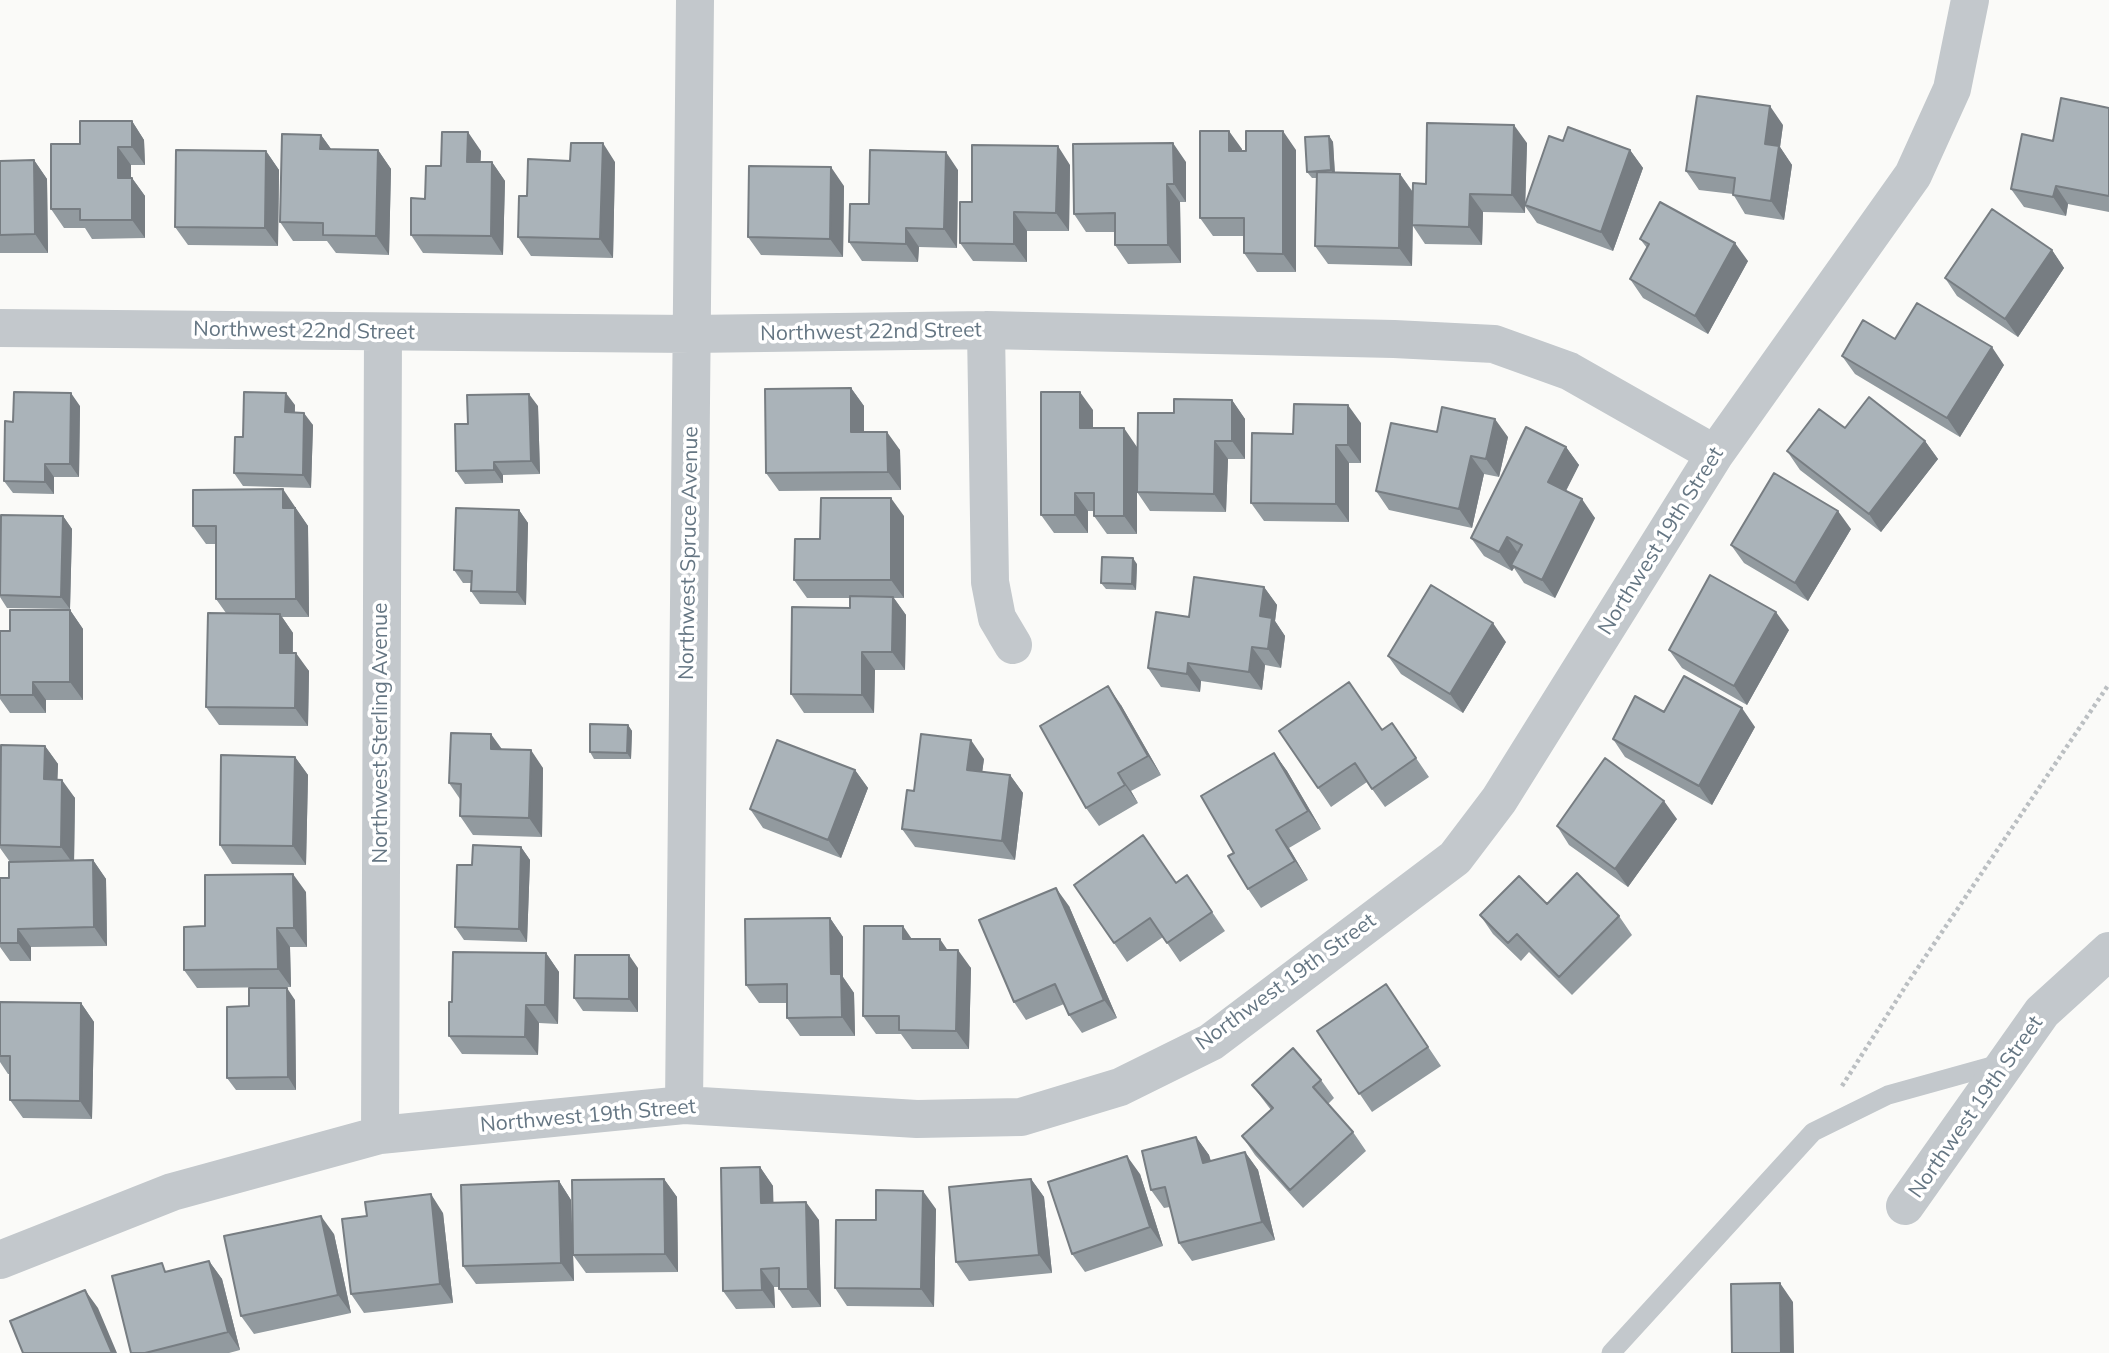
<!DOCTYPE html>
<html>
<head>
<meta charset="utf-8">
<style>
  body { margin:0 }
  canvas { display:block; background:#fafaf8 }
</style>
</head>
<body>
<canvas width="2109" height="1353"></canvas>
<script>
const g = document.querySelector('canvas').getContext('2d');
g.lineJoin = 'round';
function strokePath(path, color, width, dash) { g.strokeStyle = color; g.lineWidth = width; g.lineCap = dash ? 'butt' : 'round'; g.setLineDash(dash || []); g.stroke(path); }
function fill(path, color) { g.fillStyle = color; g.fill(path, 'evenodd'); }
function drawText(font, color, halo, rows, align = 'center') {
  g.font = font + ' Mulish,sans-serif'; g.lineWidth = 7; g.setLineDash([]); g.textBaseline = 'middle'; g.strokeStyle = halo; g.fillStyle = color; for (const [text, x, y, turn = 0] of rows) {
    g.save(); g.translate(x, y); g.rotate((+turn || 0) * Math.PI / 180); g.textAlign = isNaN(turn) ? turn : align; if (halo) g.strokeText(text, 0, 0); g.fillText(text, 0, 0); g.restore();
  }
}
strokePath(new Path2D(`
  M1842 1086 1907 984 2109 684`), '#bbbfc2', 4.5, [3.5, 3.5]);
strokePath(new Path2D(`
  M1611 1353 1813 1132 1888 1095 2003 1063`), '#c3c8cc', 19);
strokePath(new Path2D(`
  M0 328 691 334 986 330 1394 339 1494 344 1569 371 1715 454
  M986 330 990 582 997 618 1013 645
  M684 1105 695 0
  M380 1135 383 332
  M1905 1206 2042 1012 2109 951
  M0 1260 172 1192 380 1135 684 1105 917 1119 1021 1117 1120 1087 1211 1042 1455 858 1499 800 1715 454 1913 175 1952 89 1970 0`), '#c3c8cc', 38);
fill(new Path2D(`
  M2109 108V212L2068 204 2066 216 2024 207 2011 189 2053 141Z
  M132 121 144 140 145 165H131V178H132L145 196V238L92 239 85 228H64L51 209 80 144Z
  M1783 125 1780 147 1792 165 1784 220 1745 214 1733 194 1699 190 1686 171Z
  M321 135 331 149 378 150 391 169 389 255 336 253 327 241H293L280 222Z
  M1329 136 1333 142 1335 173 1400 174 1413 192 1426 184 1527 143 1525 203 1563 141 1630 150 1643 168 1613 251 1537 223 1525 206V213L1483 212 1482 245 1425 244 1413 226 1412 266 1328 264 1315 246 1317 178H1312L1307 172Z
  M1242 149V151L1296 150V272H1257L1244 253V236H1213L1200 218Z
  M266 151 279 170 278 246 188 245 175 227Z
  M481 151 480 162H492L505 181 503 255 423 253 411 235 425 199 441 166Z
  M34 160 47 179 48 253H0V161Z
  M615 162 613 258 531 256 518 237 527 196Z
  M1186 162V202H1180L1181 263 1128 264 1115 245V232H1086L1074 214Z
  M1070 165 1069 231H1027V262L973 261 960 243Z
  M958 170 957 248 919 247 918 262 862 261 849 242 869 204Z
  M844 186 843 257 761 255 748 237Z
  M1640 239 1748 261 1708 334 1643 298 1630 279 1647 248Z
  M2052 250 2064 268 2018 337 1957 296 1945 278Z
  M1895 339 2004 365 1960 437 1855 374 1842 356Z
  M851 388 864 406V432L900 450 901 490 779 491 766 473Z
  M1232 400 1245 419V459H1228L1226 512 1150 511 1137 492 1174 413Z
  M295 405V412L313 425 311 488 243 486 234 473 243 437Z
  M80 406 79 477H54V494L13 493 4 481 13 422Z
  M538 406 540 474 503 475V483L465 484 456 471 468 424Z
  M1093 410V428L1137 447V534H1107L1094 516V511H1088V533H1054L1041 515Z
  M1361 423V463H1349V522L1264 521 1251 503 1293 434Z
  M1845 428 1925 441 1938 459 1881 532 1800 470 1787 451Z
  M1437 432 1508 437 1499 477 1484 474 1472 528 1389 510 1376 491Z
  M1566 447 1579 465 1566 491 1595 518 1555 598 1524 583 1514 568 1512 571 1484 556 1471 538Z
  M296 507V509L308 526 309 617H282L293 633V653L309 671 308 726 219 725 206 707 226 613 216 599V544H206L193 526Z
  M519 510 528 523 526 605 480 604 471 591V583H463L454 570Z
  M63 516 72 529 70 609 7 608 0 597V542Z
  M904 516V598H894L906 615 905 670H875L874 713H804L791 694 850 608V598H807L794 580 820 539Z
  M1851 529 1808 601 1744 563 1731 545Z
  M1137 564 1136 590 1106 589 1101 583Z
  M1264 587 1277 605 1275 621 1285 636 1281 668 1265 665 1262 690 1201 681 1200 692 1161 687 1148 668 1189 617Z
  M70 610 83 629V700H46V713H10L0 699V631H10Z
  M1789 630 1747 705 1682 668 1669 650Z
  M1506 642 1463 713 1401 674 1388 656Z
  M1121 705 1161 775 1131 791 1138 803 1099 826 1086 808Z
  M1664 712 1755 727 1712 805 1625 757 1613 739Z
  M1392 723 1429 777 1385 807 1367 782 1331 807 1279 731 1382 730Z
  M628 725 632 731 631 759H594L590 752Z
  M45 746 58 764 57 779 75 798 74 861 93 860 106 879 107 946 31 947V961H10L0 947V878H9L10 862 0 848V769Z
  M502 749 543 768 542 837 473 835 460 816V799L449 783Z
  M1274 753 1287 771 1321 829 1289 848 1308 880 1261 908 1248 889 1234 853Z
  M295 757 308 775 306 865 232 864 220 845Z
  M984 759 982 772 1010 775 1023 793 1015 860 915 847 902 829 914 791Z
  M855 770 868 788 841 858 763 828 750 809Z
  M1677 819 1628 887 1569 845 1557 826Z
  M521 847 530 860 527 942 464 940 455 927 472 865Z
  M1187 875 1225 931 1180 962 1163 937 1127 962 1074 885 1176 883Z
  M306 892 307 947H290L291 987 197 988 184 970 205 926Z
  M1547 904 1619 916 1632 935 1572 995 1529 952 1521 961 1493 934 1480 915Z
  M1069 906 1117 1018 1082 1033 1069 1015 1064 1004 1026 1020 1014 1002Z
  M830 918 843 937V977L854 993 855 1036H800L787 1018V1003H759L746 985Z
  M912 939 948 950 971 968 969 1049H912L901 1034H876L863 1016Z
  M546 953 559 972 558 1024 539 1023 538 1055 462 1054 449 1036 452 1002Z
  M638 968V1012L583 1011 574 998Z
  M1386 984 1441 1066 1372 1112 1317 1031Z
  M295 1000 296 1090H236L227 1078Z
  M0 1002 81 1003 94 1022 92 1119 23 1118 10 1100V1074H8L0 1062Z
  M1321 1080 1334 1098 1328 1104 1353 1132 1366 1151 1303 1208 1255 1155 1242 1136 1271 1110 1252 1085Z
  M1196 1137 1209 1155 1211 1161 1245 1152 1258 1170 1275 1240 1192 1261 1179 1243 1170 1207 1164 1208 1151 1190Z
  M760 1167 773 1186V1202L819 1220 821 1307 792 1308 779 1289V1287H774L775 1308 736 1309 723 1291Z
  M1140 1174 1163 1246 1085 1272 1072 1254Z
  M664 1179 677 1197 678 1272 586 1273 573 1255Z
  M1031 1179 1044 1197 1052 1273 969 1281 956 1262Z
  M559 1181 571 1200 574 1281 476 1284 463 1266Z
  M936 1209 934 1307 847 1306 835 1288 876 1220Z
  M443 1213 453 1303 364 1313 351 1294Z
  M334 1234 351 1313 254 1334 241 1316Z
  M209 1261 222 1279 240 1350 229 1353H131L168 1271Z`), '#929a9f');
fill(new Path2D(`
  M1770 106 1783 125 1780 147 1792 165 1784 220 1771 201 1765 144Z
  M132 121 144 140 145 165 132 147Z
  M1514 125 1527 143 1525 213 1512 195Z
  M1229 131 1242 149V169L1229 151Z
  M1283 131 1296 150V272L1283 254Z
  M468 132 481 151 480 180 467 162Z
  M321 135 334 153 320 149Z
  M1329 136 1333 142 1335 177 1331 170Z
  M603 143 615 162 613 258 600 239Z
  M1173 143 1186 162V202L1174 184Z
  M1058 146 1070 165 1069 231 1056 213Z
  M118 147 131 165V196L118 178Z
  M378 150 391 169 389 255 376 236Z
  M1630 150 1643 168 1613 251 1601 232Z
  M266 151 279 170 278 246 265 228Z
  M946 152 958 170 957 248 944 229Z
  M34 160 47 179 48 253 35 234Z
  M492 162 505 181 503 255 491 236Z
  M831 167 844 186 843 257 830 239Z
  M1400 174 1413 193 1412 266 1399 248Z
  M132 178 145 196V238L132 220Z
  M1167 184 1180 202 1181 263 1168 245Z
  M2056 186 2068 204 2066 216 2053 197Z
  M1470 194 1483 212 1482 245 1469 227Z
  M1014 212 1027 231V262L1014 244Z
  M906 228 919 247 918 262 906 244Z
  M1735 243 1748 261 1708 334 1695 316Z
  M2052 250 2064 268 2018 337 2005 319Z
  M1992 347 2004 365 1960 437 1947 418Z
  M851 388 864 406V450L851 432Z
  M1080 392 1093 410V447L1080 428Z
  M71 393 80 406 79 477 70 464Z
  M286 393 295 405 294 424 285 412Z
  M529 394 538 406 540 474 531 461Z
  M1232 400 1245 419V459L1232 441Z
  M1348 405 1361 423V463L1348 445Z
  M304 413 313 425 311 488 303 475Z
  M1495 419 1508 437 1499 477 1486 459Z
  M1124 428 1137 447V534L1124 516Z
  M887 432 900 450 901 490 888 472Z
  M1215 441 1228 459 1226 512 1214 494Z
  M1925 441 1938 459 1881 532 1869 514Z
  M1336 445 1349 463V522L1336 504Z
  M1566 447 1579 465 1561 500 1548 482Z
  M1471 456 1484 474 1472 528 1459 509Z
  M494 462 503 475V483L494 470Z
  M45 464 54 477V494L45 482Z
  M283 489 308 526 309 617 296 599 283 508Z
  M1075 493 1088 511V533L1075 515Z
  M891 498 904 516V598L891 580Z
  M1582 499 1595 518 1555 598 1542 580Z
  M519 510 528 523 526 605 517 592Z
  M1838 511 1851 529 1808 601 1795 583Z
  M63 516 72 529 70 609 61 597Z
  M1507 537 1520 556 1511 565 1514 568 1512 571 1499 552Z
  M1133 558 1137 564 1136 590 1132 584Z
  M1264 587 1277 605 1275 621 1285 636 1281 668 1268 649 1260 616Z
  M893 597 906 615 905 670 892 652Z
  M70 610 83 629V700L70 682Z
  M1776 612 1789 630 1747 705 1734 686Z
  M280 614 293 633 292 671 280 653Z
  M1493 623 1506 642 1463 713 1450 694Z
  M1252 647 1265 665 1262 690 1249 672Z
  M862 652 875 670 874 713 862 695Z
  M296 653 309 671 308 726 295 708Z
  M1188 663 1201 681 1200 692 1187 674Z
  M33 682 46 700V713L33 695Z
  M1108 686 1121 705 1161 775 1148 756Z
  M1742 708 1755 727 1712 805 1699 786Z
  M628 725 632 731 631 759 627 753Z
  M491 734 504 752 491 749Z
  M971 740 984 759 980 788 967 770Z
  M45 746 58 764 57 798 44 779Z
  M531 750 543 768 542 837 529 818Z
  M1274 753 1287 771 1321 829 1308 811Z
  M295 757 308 775 306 865 293 846Z
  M855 770 868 788 841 858 828 840Z
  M1118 773 1131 791 1138 803 1125 785Z
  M1010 775 1023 793 1015 860 1002 841Z
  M62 780 75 798 74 865 61 847Z
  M1664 801 1677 819 1628 887 1615 869Z
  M1276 830 1289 848 1308 880 1295 861Z
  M521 847 530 860 527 942 519 929Z
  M93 860 106 879 107 946 94 927Z
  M293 874 306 892 307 947 294 928Z
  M1056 888 1069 906 1117 1018 1104 1000Z
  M830 918 843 937V977L854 993 855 1036 842 1017 831 974Z
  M903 926 916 945 903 939Z
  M277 928 290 947 291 987 278 969Z
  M18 929 31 947V961L18 943Z
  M940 939 953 958 940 950Z
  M958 950 971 968 969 1049 956 1031Z
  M546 953 559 972 558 1024 545 1005Z
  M629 955 638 968V1012L629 999Z
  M287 988 295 1000 296 1090 288 1077Z
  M81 1003 94 1022 92 1119 80 1101Z
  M526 1005 539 1023 538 1055 525 1037Z
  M1196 1137 1209 1155 1216 1181 1203 1163Z
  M1245 1152 1258 1170 1275 1240 1262 1222Z
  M1127 1156 1140 1174 1163 1246 1150 1227Z
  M760 1167 773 1186 774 1221 761 1203Z
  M664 1179 677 1197 678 1272 665 1254Z
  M1031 1179 1044 1197 1052 1273 1039 1255Z
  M559 1181 571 1200 574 1281 561 1263Z
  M923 1191 936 1209 934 1307 921 1289Z
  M431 1194 443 1213 453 1303 440 1284Z
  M806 1202 819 1220 821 1307 808 1289Z
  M321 1216 334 1234 351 1313 338 1295Z
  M209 1261 222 1279 240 1350 228 1332Z
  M761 1269 774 1287 775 1308 762 1290Z
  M1780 1283 1793 1302 1794 1353H1781Z
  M85 1290 98 1308 117 1353H112Z`), '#777d82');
const building = new Path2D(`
  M1697 96 1770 106 1765 144 1779 146 1771 201 1733 195 1735 178 1686 171Z
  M2061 98 2109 108V196L2056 186 2053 197 2011 189 2022 134 2053 141Z
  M80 121H132V147H118V178H132V220H80V209H51V144H80Z
  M1427 123 1514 125 1512 195 1470 194 1469 227 1412 225 1413 183 1426 184Z
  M1568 127 1630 150 1601 232 1525 205 1549 136 1563 141Z
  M1200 131H1229V151H1246V131H1283V254L1244 253V218H1200Z
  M442 132H468L467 162H492L491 236 411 235V198L425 199 426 166H441Z
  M282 134 321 135 320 149 378 150 376 236 323 235V223L280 222Z
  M1329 136 1331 170 1307 172 1305 137Z
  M571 143H603L600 239 518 237 519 196H527L528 159 570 161Z
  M1173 143 1174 184H1167L1168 245H1115V213L1074 214 1073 144Z
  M972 145 1058 146 1056 213 1014 212V244L960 243V202H972Z
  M176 150 266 151 265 228 175 227Z
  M870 150 946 152 944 229 906 228V244L849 242 850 204H869Z
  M34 160 35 234 0 235V161Z
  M749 166 831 167 830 239 748 237Z
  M1317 172 1400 174 1399 248 1315 246Z
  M1660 202 1735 243 1695 316 1630 279 1649 244 1640 239Z
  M1992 209 2052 250 2005 319 1945 278Z
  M1917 303 1992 347 1947 418 1842 356 1863 320 1895 339Z
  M851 388V432H887L888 472 766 473 765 389Z
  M14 392 71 393 70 464H45V482L4 481 5 421 13 422Z
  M244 392 286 393 285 412 304 413 303 475 234 473 235 437H243Z
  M1041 392H1080V428H1124V516H1094V493H1075V515H1041Z
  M529 394 531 461 494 462V470L456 471 455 424H468L467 395Z
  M1869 397 1925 441 1869 514 1787 451 1819 409 1845 428Z
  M1174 399 1232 400V441H1215L1214 494 1137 492 1138 413H1174Z
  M1294 404 1348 405V445H1336V504L1251 503 1252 433 1293 434Z
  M1442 407 1495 419 1486 459 1471 456 1459 509 1376 491 1391 423 1437 432Z
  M1526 427 1566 447 1548 482 1582 499 1542 580 1511 565 1522 545 1507 537 1499 552 1471 538Z
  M1774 473 1838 511 1795 583 1731 545Z
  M283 489V508H295L296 599H216V526H193V490Z
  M821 498H891V580H794L795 539H820Z
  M456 508 519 510 517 592 471 591 472 571 454 570Z
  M1 515 63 516 61 597 0 595Z
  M1102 557 1133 558 1132 584 1101 583Z
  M1710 575 1776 612 1734 686 1669 650Z
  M1194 577 1264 587 1260 616 1272 618 1268 649 1252 647 1249 672 1188 663 1187 674 1148 668 1156 612 1189 617Z
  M1431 585 1493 623 1450 694 1388 656Z
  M850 596 893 597 892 652H862V695L791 694 792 607 850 608Z
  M10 610H70V682H33V695H0V631H10Z
  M208 613 280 614V653H296L295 708 206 707Z
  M1684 676 1742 708 1699 786 1613 739 1635 696 1664 712Z
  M1349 682 1382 730 1392 723 1416 758 1372 789 1355 763 1318 788 1279 731Z
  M1108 686 1148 756 1118 773 1125 785 1086 808 1040 726Z
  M590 724 628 725 627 753 590 752Z
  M451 733 491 734V749L531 750 529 818 460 816 461 784 449 783Z
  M921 734 971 740 967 770 1010 775 1002 841 902 829 907 790 914 791Z
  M777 740 855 770 828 840 750 809Z
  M1 745 45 746 44 779 62 780 61 847 0 845Z
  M1274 753 1308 811 1276 830 1295 861 1248 889 1228 856 1234 853 1201 796Z
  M221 755 295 757 293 846 220 845Z
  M1605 758 1664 801 1615 869 1557 826Z
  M1143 835 1176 883 1187 875 1212 912 1167 943 1150 918 1114 943 1074 885Z
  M473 845 521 847 519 929 455 927 457 865H472Z
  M93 860 94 927 18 929V943H0V878H9V862Z
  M1577 873 1619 916 1559 977 1517 934 1508 943 1480 915 1519 876 1547 904Z
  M293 874 294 928H277L278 969 184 970V927L205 926V875Z
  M1056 888 1104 1000 1069 1015 1055 984 1014 1002 979 920Z
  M830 918 831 974H841L842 1017 787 1018V984L746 985 745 919Z
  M864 926H903V939H940V950H958L956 1031 899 1030V1016H863Z
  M453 952 546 953 545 1005H526L525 1037 449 1036V1002H452Z
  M575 955H629V999L574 998Z
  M1386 984 1428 1047 1359 1094 1317 1031Z
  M249 988H287L288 1077 227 1078V1007L249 1006Z
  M0 1002 81 1003 80 1101 10 1100V1056H0Z
  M1293 1048 1321 1080 1313 1087 1353 1132 1290 1190 1242 1136 1273 1108 1252 1085Z
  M1196 1137 1203 1163 1245 1152 1262 1222 1179 1243 1165 1187 1151 1190 1142 1151Z
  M1127 1156 1150 1227 1072 1254 1048 1182Z
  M760 1167 761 1203 806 1202 808 1289H779V1268L761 1269 762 1290 723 1291 721 1168Z
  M664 1179 665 1254 573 1255 572 1180Z
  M1031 1179 1039 1255 956 1262 949 1187Z
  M559 1181 561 1263 463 1266 461 1185Z
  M876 1190 923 1191 921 1289 835 1288 836 1220H876Z
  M431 1194 440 1284 351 1294 342 1219 367 1216 365 1202Z
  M321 1216 338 1295 241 1316 224 1236Z
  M209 1261 228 1332 145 1353H131L112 1276 162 1263 165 1272Z
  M1780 1283 1781 1353H1732L1731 1284Z
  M85 1290 112 1353H23L10 1321Z`);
fill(building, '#aab3b9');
strokePath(building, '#777d82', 2);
drawText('21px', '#657683', '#fff', [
  ["Northwest 22nd Street",304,331,1],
  ["Northwest 22nd Street",871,332,-1],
  ["Northwest 19th Street",1661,541,-58],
  ["Northwest Spruce Avenue",689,553,-89],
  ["Northwest Sterling Avenue",381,733,-90],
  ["Northwest 19th Street",1286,982,-36],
  ["Northwest 19th Street",1976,1107,-55],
  ["Northwest 19th Street",588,1116,-5]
]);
</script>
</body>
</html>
